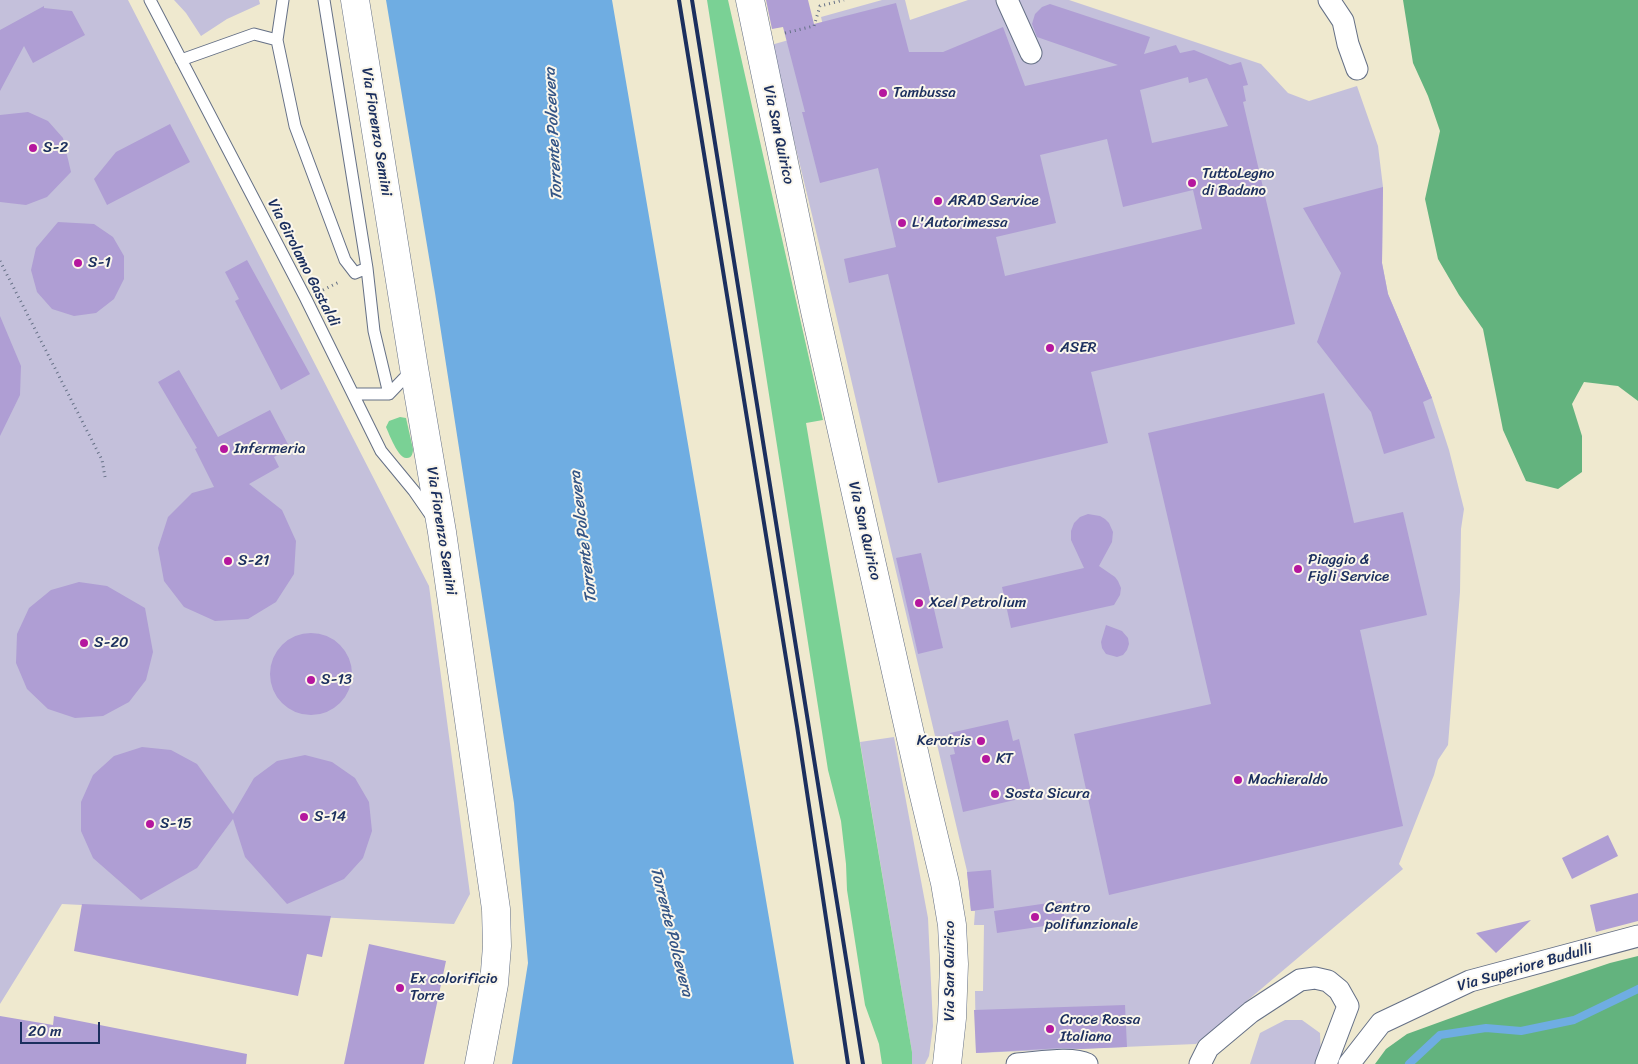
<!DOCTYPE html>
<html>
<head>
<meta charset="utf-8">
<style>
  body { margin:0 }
  #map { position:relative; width:1638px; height:1064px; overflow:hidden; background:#efe9cf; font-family:Sriracha,sans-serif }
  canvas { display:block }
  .scale { position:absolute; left:20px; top:1022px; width:80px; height:22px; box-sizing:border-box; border:2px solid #1b2f5e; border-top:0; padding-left:6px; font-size:15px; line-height:18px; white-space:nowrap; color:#1b2f5e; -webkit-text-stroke:4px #fbf7ec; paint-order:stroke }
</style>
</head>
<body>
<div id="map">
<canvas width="1638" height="1064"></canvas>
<div class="scale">20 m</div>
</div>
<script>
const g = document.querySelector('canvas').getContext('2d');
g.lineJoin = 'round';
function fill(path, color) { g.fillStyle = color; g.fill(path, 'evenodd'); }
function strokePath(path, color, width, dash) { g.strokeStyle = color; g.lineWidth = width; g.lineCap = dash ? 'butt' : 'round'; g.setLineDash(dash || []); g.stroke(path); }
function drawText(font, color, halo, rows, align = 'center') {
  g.font = font + ' Sriracha,sans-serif'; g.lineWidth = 4; g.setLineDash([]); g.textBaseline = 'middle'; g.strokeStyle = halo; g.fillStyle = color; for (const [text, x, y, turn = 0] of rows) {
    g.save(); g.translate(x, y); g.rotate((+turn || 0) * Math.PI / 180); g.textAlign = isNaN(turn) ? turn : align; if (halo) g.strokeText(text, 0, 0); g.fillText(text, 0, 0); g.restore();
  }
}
fill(new Path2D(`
  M0 0H128L429 586 470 894 454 924 62 904 0 1004Z
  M174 0H259L260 4 227 19 201 36 186 13Z
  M882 0H905L910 20 968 0H1069L1261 64 1288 93 1309 101 1357 86 1378 146 1383 187 1382 263 1388 294 1432 398 1449 450 1464 509 1461 529 1460 592 1448 745 1438 760 1434 775 1399 864 1403 869 1196 1044 976 1053 975 991H983L984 925H974L975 911H971L967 871 881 508 834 306 771 45 824 30 821 17Z
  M894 737 928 918 933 1026 929 1056 925 1064H912V1052L860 742Z
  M1285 1020H1302L1320 1033 1321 1056 1319 1064H1250L1260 1033Z`), '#c4c0db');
fill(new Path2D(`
  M707 0H728L823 420 806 423 912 1052V1064H882L879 1044 865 1005 847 890 846 864 841 821 828 770Z
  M400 417 406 418 413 449C413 453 412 458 407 458 399 460 389 434 386 427L389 421Z`), '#7ad195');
fill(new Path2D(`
  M1403 0H1638V401L1618 386 1584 382 1572 404 1582 436V472L1558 489 1526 481 1503 430 1483 329 1459 295 1438 259 1425 199 1440 131 1428 96 1413 63Z
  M1638 956V1064H1375L1386 1049 1407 1034 1506 998 1610 963Z`), '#63b37e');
fill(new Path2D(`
  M386 0H612L794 1064H512L528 963 514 803 435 293Z`), '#6fade2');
strokePath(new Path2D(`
  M1409 1064 1440 1035 1486 1028 1521 1031 1574 1020 1638 989`), '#6fade2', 8);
fill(new Path2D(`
  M766 0H808L814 24 896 3 909 52H943L1003 27 1025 86 1118 65 1037 37 1032 24 1035 14 1042 7 1050 4 1150 37 1144 54 1176 45 1180 53 1194 50 1230 65 1241 62 1248 85 1243 86 1246 101 1243 102 1295 324 1091 372 1108 443 938 483 888 274 849 283 844 259 896 247 878 168 820 183 802 112H805L783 27 772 29ZM1188 77 1189 83 1207 78 1228 126 1152 143 1140 90ZM1107 139 1123 207 1193 190 1202 229 1005 276 996 237 1056 223 1040 155Z
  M44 6V8L72 11 85 35 33 63 24 46 0 91V30Z
  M28 112 48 121 63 138 71 172 47 197 26 205 0 202V115Z
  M170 124 190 162 107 205 94 179 116 152Z
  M1383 187 1382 263 1388 294 1432 398 1423 402 1435 438 1384 454 1371 412 1317 342 1341 273 1303 208Z
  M58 222 94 224 113 237 124 256V279L114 299 96 313 74 316 52 309 37 292 31 270 36 248Z
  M247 260 310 374 281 390 235 301 239 299 225 272Z
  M0 316 21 366 20 395 0 436Z
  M179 370 218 437 270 410 290 448 274 457 279 467 249 484 282 510 296 541 294 574 276 602 248 619 215 621 184 607 164 581 158 548 168 517 192 493 214 487 195 449 197 448 158 382Z
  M1324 393 1354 523 1403 512 1427 615 1360 630 1403 826 1109 895 1074 734 1211 704 1148 433Z
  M1088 514 1100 516 1105 519 1109 523 1113 532 1112 542 1099 566 1115 577 1118 581 1121 588 1120 595 1114 605 1011 628 1002 587 1084 568 1071 540V531L1074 523 1080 517Z
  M921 553 943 648 918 654 896 558Z
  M79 582 107 586 145 608 153 652 146 680 129 702 103 716 75 718 48 709 27 689 16 663 17 634 29 608 51 590Z
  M1106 625 1122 631 1128 638 1129 644 1127 650 1123 655 1117 657 1106 654 1102 648 1101 642Z
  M270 674a41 41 0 1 1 82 0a41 41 0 1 1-82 0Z
  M1008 720 1013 741 1019 739 1032 796 963 812 950 755 955 754 950 733Z
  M142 747 171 750 197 764 233 814 254 778 277 761 305 755 332 762 355 778 369 802 372 831 363 858 344 879 287 904 245 857 233 819 197 868 141 900 93 858 81 831V802L93 775 114 756Z
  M1608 835 1618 856 1572 879 1562 858Z
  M991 870 994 908 971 911 967 872Z
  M1638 893V921L1596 932 1590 905Z
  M1062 901 1065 923 997 933 994 911Z
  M82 904 177 908 331 916 322 957 307 954 298 996 74 951Z
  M1531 920 1496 953 1476 933Z
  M369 944 446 961 424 1064H344Z
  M1125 1005 1127 1047 1081 1049 1062 1048 976 1053 974 1010Z
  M0 1016 53 1025 54 1016 247 1054 246 1064H0Z`), '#af9ed4');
const service = new Path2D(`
  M150 0 306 299 381 451 414 491 432 517
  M283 0 277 40 295 126 345 260 355 273 367 268
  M324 0 367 268 374 331 389 394
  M181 60 254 34 277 40
  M353 394H389L412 370`);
const minor = new Path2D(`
  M1007 0 1031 53
  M1329 0 1343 21 1348 44 1357 69
  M1017 1064C1036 1063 1071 1056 1087 1064
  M1200 1064 1208 1048 1251 1012 1300 980 1315 978 1328 981 1339 990 1348 1006 1326 1064
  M1349 1064 1381 1023 1470 981 1638 936`);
const secondary = new Path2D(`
  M750 0 815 311 921 783 945 883 952 925 954 964 952 1018 947 1064`);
const primary = new Path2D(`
  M355 0 414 368 442 532 496 909 497 946 494 984 479 1064`);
strokePath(service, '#657086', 13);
strokePath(minor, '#657086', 23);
strokePath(secondary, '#657086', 29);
strokePath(primary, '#657086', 29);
strokePath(new Path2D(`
  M785 33 814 26 820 6 844 0
  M0 261 102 460 105 477
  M323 290 339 282`), '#657086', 3, [1, 4]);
strokePath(service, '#fff', 11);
strokePath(minor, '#fff', 21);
strokePath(secondary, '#fff', 28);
strokePath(primary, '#fff', 28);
strokePath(new Path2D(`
  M679 0 797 726 848 1064
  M692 0 863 1064`), '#1b2f5e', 4);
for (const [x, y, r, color] of [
  [883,93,5,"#b5179e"],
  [33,148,5,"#b5179e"],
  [1192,183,5,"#b5179e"],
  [938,201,5,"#b5179e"],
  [902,223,5,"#b5179e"],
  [78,263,5,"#b5179e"],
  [1050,348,5,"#b5179e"],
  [224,449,5,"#b5179e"],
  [228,561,5,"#b5179e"],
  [1298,569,5,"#b5179e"],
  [919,603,5,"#b5179e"],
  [84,643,5,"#b5179e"],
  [311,680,5,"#b5179e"],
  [981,741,5,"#b5179e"],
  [986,759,5,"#b5179e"],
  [1238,780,5,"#b5179e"],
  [995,794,5,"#b5179e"],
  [304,817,5,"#b5179e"],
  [150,824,5,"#b5179e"],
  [1035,917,5,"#b5179e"],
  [400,988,5,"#b5179e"],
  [1050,1029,5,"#b5179e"]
]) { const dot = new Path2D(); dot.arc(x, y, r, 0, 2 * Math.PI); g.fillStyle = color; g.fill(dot); strokePath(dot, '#fbf7ec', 2); }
drawText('15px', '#1b2f5e', '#fbf7ec', [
  ["Tambussa",893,93],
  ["S-2",43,148],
  ["TuttoLegno",1202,174],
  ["di Badano",1202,191],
  ["ARAD Service",948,201],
  ["L'Autorimessa",912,223],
  ["S-1",88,263],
  ["ASER",1060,348],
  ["Infermeria",234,449],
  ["Piaggio &",1308,560],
  ["Figli Service",1308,577],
  ["S-21",238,561],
  ["Xcel Petrolium",929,603],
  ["S-20",94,643],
  ["S-13",321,680],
  ["Kerotris",971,741,"right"],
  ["KT",996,759],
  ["Machieraldo",1248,780],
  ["Sosta Sicura",1005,794],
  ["S-14",314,817],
  ["S-15",160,824],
  ["Centro",1045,908],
  ["polifunzionale",1045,925],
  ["Ex colorificio",410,979],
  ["Torre",410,996],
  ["Croce Rossa",1060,1020],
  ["Italiana",1060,1037]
], 'left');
drawText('15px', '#1b2f5e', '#fbf7ec', [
  ["Via Fiorenzo Semini",376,132,81],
  ["Via San Quirico",778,135,78],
  ["Via Girolamo Gastaldi",303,263,63],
  ["Via Fiorenzo Semini",441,531,81],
  ["Via San Quirico",864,531,77],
  ["Via Superiore Budulli",1525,968,-16],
  ["Via San Quirico",950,971,-90]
]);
drawText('italic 16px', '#345586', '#fbf7ec', [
  ["Torrente Polcevera",554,134,-93],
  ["Torrente Polcevera",584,537,-97],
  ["Torrente Polcevera",671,932,76]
]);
</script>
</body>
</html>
